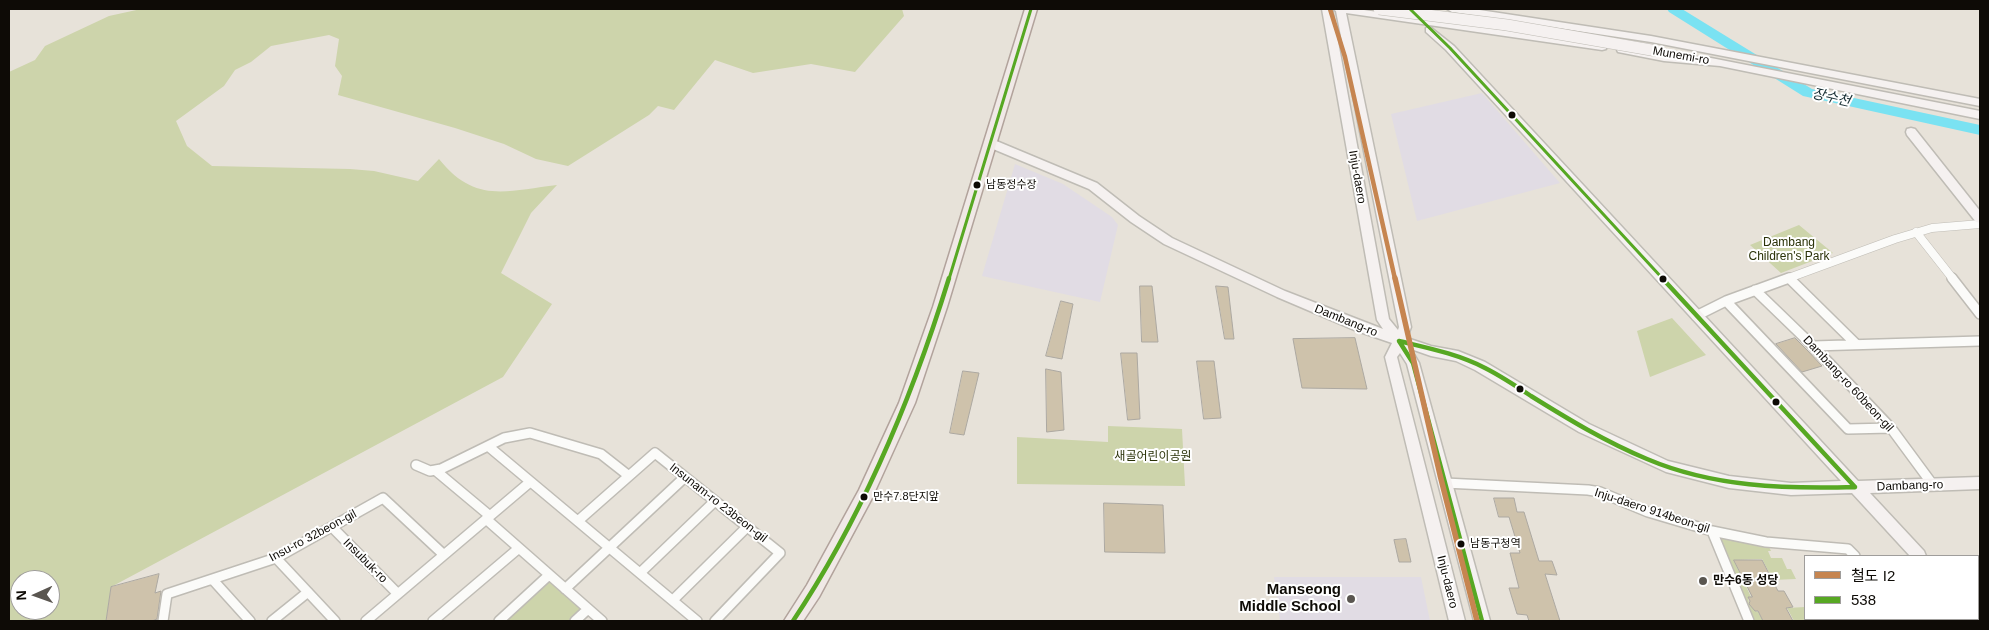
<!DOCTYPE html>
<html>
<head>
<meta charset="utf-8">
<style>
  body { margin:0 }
  #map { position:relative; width:1989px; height:630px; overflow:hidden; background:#e7e2d9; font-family:Helvetica,"Noto Sans KR",sans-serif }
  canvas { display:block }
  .frame { position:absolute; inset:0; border:10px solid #0e0b06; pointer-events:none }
  .legend { position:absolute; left:1804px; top:555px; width:175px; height:65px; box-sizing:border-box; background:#fff; border:1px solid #9f9d9b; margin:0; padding:6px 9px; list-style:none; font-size:15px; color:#0e0b06 }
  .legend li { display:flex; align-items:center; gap:10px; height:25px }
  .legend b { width:25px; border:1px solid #9f9d9b }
  .north { position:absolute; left:10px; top:570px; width:50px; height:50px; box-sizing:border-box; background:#fff; border:1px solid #9f9d9b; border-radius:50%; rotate:268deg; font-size:14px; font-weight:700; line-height:20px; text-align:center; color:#0e0b06 }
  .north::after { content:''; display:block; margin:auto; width:18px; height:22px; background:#5a5650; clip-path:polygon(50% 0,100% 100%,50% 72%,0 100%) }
</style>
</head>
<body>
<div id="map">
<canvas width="1989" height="630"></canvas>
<div class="frame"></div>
<ul class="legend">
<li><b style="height:6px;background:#c68550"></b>철도 I2</li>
<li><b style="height:6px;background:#57a823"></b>538</li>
</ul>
<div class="north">N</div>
</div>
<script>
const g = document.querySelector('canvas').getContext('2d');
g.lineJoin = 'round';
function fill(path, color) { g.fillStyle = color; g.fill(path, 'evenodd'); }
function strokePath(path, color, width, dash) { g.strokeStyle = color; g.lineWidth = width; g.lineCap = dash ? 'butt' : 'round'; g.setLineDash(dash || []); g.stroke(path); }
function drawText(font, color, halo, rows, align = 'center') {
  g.font = font + ' Helvetica,"Noto Sans KR",sans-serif'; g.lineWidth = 4; g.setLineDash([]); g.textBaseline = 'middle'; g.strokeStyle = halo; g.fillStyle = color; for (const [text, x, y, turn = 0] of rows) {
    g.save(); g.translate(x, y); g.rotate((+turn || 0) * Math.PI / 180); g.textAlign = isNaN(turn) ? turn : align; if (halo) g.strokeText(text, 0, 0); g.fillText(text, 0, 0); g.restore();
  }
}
fill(new Path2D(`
  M1482 93 1560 183 1417 221 1391 114Z
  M1015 164 1063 184 1112 217 1118 225 1100 302 982 276Z
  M1274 577H1421L1430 621H1280Z`), '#e1dce4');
fill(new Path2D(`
  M141 9H902L904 16 855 72 811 64 753 73 715 60 674 110 658 106 649 115 568 166 536 159 504 144 455 128 338 95 342 76 335 66 339 39 329 35 271 46 251 62 235 70 224 86 176 121 187 146 212 166 350 169 374 171 418 181 439 159C475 204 506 191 557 185L531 213 501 273 552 304 503 377 111 587 106 621H9V72L35 60 45 46 109 16ZM20 580H50V610H20Z
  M1799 225 1833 253 1781 273 1750 245Z
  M1672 318 1706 355 1650 377 1637 331Z
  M1108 426 1182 429 1185 486 1017 484V437L1108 442Z
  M1715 535 1767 543 1771 551H1768L1771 558H1782L1787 569H1791L1796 579 1773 580 1762 559 1734 560 1751 597H1748L1749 604 1755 611 1758 612 1763 621H1752Z
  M549 575 588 609 575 621H499Z
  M1805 607V619H1816L1818 621H1794L1787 608Z`), '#cdd4ab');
fill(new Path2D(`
  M1667 9H1682L1812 89 1980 125V135L1803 96 1669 12Z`), '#7ae2f2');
const building = new Path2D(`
  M1140 286H1152L1158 342H1142Z
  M1216 286 1228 287 1234 339H1225Z
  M1061 301 1073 304 1062 359 1046 356Z
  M1355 338 1367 389 1302 388 1293 339Z
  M1795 338 1808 351 1822 366 1802 372 1776 344Z
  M1121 353H1137L1140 419 1128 420Z
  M1197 361H1214L1221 418 1204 419Z
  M1046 369 1061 372 1064 430 1047 432Z
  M963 371 979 373 964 435 950 433Z
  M1494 498H1514L1517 512H1524L1539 561H1552L1557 575 1545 574 1560 621H1529L1527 615 1517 614 1509 588H1519L1510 553H1520L1509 517H1499Z
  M1104 503 1163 505 1165 553 1105 552Z
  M1406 539 1411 562H1399L1394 540Z
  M1734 560H1762L1778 591H1784L1793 607 1786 608 1793 621H1763L1758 611H1755L1749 604 1750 601 1748 597H1752Z
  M159 574 155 593 161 591 157 619 152 621H106L111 587Z`);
fill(building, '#cec2ab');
strokePath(building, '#aca8a1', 1);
const streetFar1 = new Path2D(`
  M1916 232 1953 279
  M1786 279 1895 239 1932 228 1980 224`);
const street = new Path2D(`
  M1789 278 1856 344
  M1952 278 1980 314
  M1755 290 1813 346 1891 428 1933 485
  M1726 301 1848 429 1891 428
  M1696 316 1726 301 1789 278
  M1813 346 1980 341
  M488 446 697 621
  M416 465 430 471 441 469 504 438 530 433 601 454 629 476
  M435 470 490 516
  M1445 483 1588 490 1600 492 1648 512 1712 531 1766 542 1848 549 1855 556
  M486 519 602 621
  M579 520 655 453 780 553 715 621
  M332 527 398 594
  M1712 531 1749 621
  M276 558 335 621
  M640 573 715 501
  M213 580 250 621
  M565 589 685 477
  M673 600 747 527
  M1910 619 1912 621
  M163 621 167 594 276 558 383 498 444 555
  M272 621 308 592
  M366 621 530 482
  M433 621 519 548
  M499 621 549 575
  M575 621 588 609`);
const secondary = new Path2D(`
  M1322 9H1332L1389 319 1398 330 1399 327 1336 11 1333 9H1357L1606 45V49L1602 50 1346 13 1411 327 1407 338 1431 346 1458 351 1485 362 1589 424 1668 461 1729 476 1791 483 1841 481 1446 50 1426 32V28L1430 27 1454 46 1858 481 1980 477V489L1870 493 1924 551 1926 556H1910L1852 493 1791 495 1729 488 1666 472 1579 432 1475 370 1456 361 1431 356 1411 349 1419 363 1490 621H1474L1407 364 1400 353 1397 357 1465 621H1449L1385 357 1392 343 1357 331 1277 297 1164 244 1131 222 1089 189 986 146 985 143 986 140H994L1097 183 1139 216 1172 238 1285 291 1383 329 1377 320Z
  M1447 9H1473L1651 36 1980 99V106L1651 42 1452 12Z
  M1622 47 1664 55 1711 58 1980 111V119L1720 66 1664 61 1618 52 1617 50Z
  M1911 128 1915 129 1980 211V223L1976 222 1907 135 1906 132 1907 129Z
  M1978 613 1980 615V621H1967L1966 619H1978Z`);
const primary = new Path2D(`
  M1025 9H1037L947 307 915 403 871 500 819 597 803 621H784L807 585 859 490 899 403 933 307Z`);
strokePath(streetFar1, '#bfbcb5', 9);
strokePath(street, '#bfbcb5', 12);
strokePath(secondary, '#bfbcb5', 3);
strokePath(primary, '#b2a39c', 3);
strokePath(streetFar1, '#fbfbf9', 8);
strokePath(street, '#fbfbf9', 9);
fill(secondary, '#f5f1f0');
fill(primary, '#f0e9e6');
const secondaryBridge = new Path2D(`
  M1379 9 1507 25 1657 51`);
strokePath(secondaryBridge, '#bfbcb5', 12, []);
strokePath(secondaryBridge, '#f5f1f0', 11);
strokePath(new Path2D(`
  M1410 9 1450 48 1663 279
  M949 279 1031 9`), '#57a823', 3);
strokePath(new Path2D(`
  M1662 278 1855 487
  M1399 341C1428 348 1458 354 1485 368 1501 376 1516 386 1531 396 1568 419 1606 442 1647 459 1713 487 1784 489 1855 487
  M1399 341 1413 363 1482 621
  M793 621C863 516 912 398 949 278`), '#57a823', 4.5);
strokePath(new Path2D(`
  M1330 9 1345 57 1395 279`), '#c68550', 4.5);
strokePath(new Path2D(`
  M1395 278 1440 475 1477 621`), '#c68550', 5.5);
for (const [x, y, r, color] of [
  [1512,115,4.5,"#0e0b06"],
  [977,185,4.5,"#0e0b06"],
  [1663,279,4.5,"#0e0b06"],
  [1520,389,4.5,"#0e0b06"],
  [1776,402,4.5,"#0e0b06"],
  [864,497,4.5,"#0e0b06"],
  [1461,544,4.5,"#0e0b06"],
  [1703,581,5,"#5a5650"],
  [1351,599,5,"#5a5650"]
]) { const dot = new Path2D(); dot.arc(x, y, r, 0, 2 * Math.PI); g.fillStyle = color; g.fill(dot); strokePath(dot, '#fff', 2); }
drawText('11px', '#0e0b06', '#fff', [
  ["남동정수장",986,185],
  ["만수7.8단지앞",873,497],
  ["남동구청역",1470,544]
], 'left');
drawText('12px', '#0e0b06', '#fff', [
  ["Munemi-ro",1681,56,10],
  ["Inju-daero",1357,177,80],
  ["Dambang-ro",1346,321,22],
  ["Dambang-ro 60beon-gil",1848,384,47],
  ["Dambang-ro",1910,486,-2],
  ["Insunam-ro 23beon-gil",718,503,38],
  ["Inju-daero 914beon-gil",1652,511,18],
  ["Insu-ro 32beon-gil",313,536,-28],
  ["Insubuk-ro",365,561,45],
  ["Inju-daero",1447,582,76]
]);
drawText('12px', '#2a3208', '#fff', [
  ["Dambang",1789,243],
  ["Children's Park",1789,257],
  ["새골어린이공원",1153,457]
]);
drawText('bold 12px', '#0e0b06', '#fff', [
  ["만수6동 성당",1713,581]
], 'left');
drawText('italic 14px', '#183035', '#fff', [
  ["장수천",1831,98,13]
]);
drawText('bold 15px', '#0e0b06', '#fff', [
  ["Manseong",1341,590],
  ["Middle School",1341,607]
], 'right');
</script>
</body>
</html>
